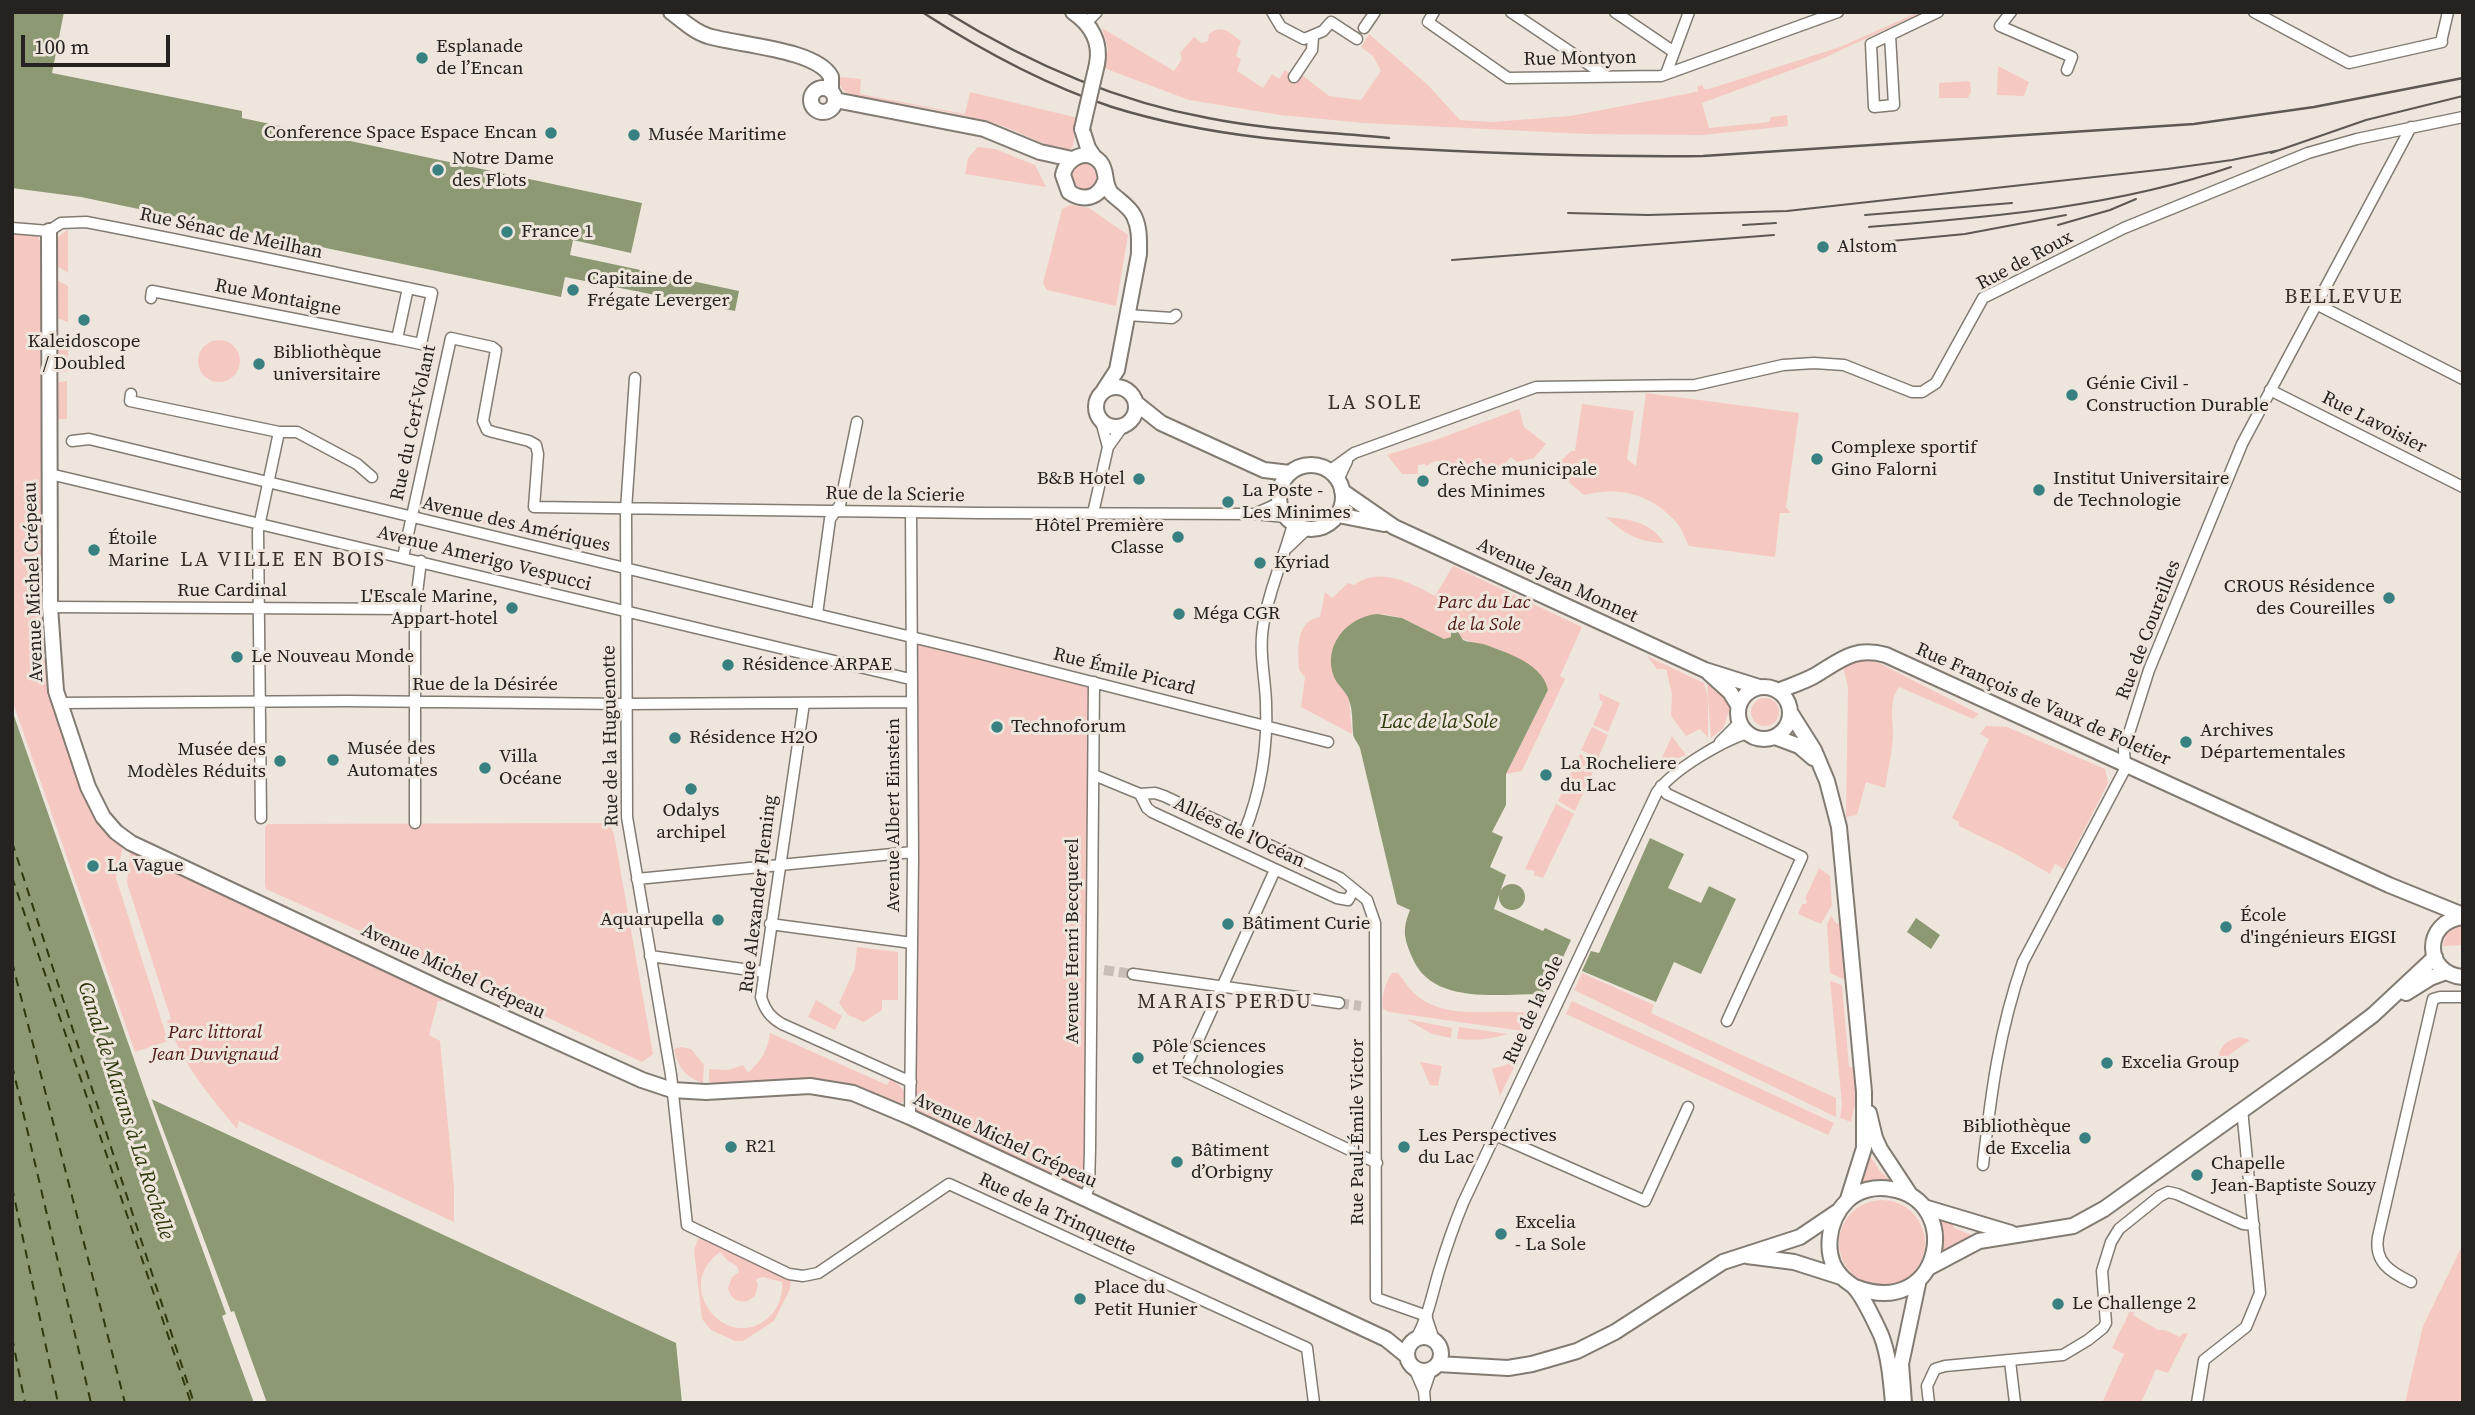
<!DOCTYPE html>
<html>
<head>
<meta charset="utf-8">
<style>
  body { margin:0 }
  #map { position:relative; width:2475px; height:1415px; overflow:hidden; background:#eee6dc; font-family:"Source Serif 4",serif }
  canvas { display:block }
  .frame { position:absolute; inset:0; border:14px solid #25221f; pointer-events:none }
  .scale { position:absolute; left:21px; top:35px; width:149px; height:32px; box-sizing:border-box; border:4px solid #25221f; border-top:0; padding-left:9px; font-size:21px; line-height:24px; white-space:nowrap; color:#25221f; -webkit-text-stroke:5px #eee6dc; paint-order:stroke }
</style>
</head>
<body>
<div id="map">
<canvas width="2475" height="1415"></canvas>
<div class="frame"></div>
<div class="scale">100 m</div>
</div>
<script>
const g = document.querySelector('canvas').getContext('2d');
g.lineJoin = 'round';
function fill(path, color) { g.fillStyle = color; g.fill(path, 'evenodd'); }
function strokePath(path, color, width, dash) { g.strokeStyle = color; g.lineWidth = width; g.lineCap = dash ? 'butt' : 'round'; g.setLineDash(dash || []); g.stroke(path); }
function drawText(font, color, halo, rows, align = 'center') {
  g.font = font + ' "Source Serif 4",serif'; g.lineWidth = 6; g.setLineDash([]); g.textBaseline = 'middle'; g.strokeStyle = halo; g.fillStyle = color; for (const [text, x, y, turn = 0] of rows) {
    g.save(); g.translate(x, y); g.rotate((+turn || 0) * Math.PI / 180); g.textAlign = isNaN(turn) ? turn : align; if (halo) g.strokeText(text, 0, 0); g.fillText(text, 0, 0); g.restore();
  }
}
fill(new Path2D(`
  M1919 12H1923L1824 58 1702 103 1709 128 1769 122 1771 117 1787 115 1788 126 1703 135 1587 134 1364 123 1280 115 1189 100 1104 68 1108 49 1102 28 1174 71 1182 59 1180 53 1194 37 1202 43 1208 41 1209 34C1223 24 1228 32 1241 41L1236 56 1241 59 1237 71 1263 88 1272 74 1279 79 1285 70 1298 80 1302 75 1329 96 1361 100 1381 71 1373 56 1361 47 1369 34 1428 85 1460 120 1492 122 1570 116 1691 93 1698 91 1697 87 1702 85 1704 89H1709L1840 47Z
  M1998 66 2029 82 2024 96 1997 95Z
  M841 77 861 79 860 94 965 114 970 92 1078 118 1073 146 1068 151C1040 145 1015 128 986 121 942 109 896 103 851 95L844 91 836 80Z
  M1970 81 1971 92 1968 98H1939V83Z
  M978 147 995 149 1035 165 1046 187 965 174 968 158Z
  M1068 177a14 14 0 1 1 28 0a14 14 0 1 1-28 0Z
  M1070 205 1089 208 1128 235 1116 306 1047 290 1043 283 1062 209Z
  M68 230V273L56 265C55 250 52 237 68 230Z
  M12 231 37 236 43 245 52 696 123 846 116 878 168 1041 135 1052 12 700Z
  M55 279 68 286V322L56 318Z
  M55 339 68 341V371L56 373Z
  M198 361a21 21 0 1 1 42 0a21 21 0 1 1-42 0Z
  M67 381V419H56L55 383Z
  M1646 393 1799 413 1786 507 1791 513H1780L1775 557 1689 546C1685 539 1682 528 1676 522 1651 494 1619 486 1584 495L1553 469 1571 451H1575L1582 404 1634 411 1627 459 1636 466Z
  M1519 409 1524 427 1546 444 1534 458 1517 462 1511 457 1501 468 1491 466 1451 468 1450 461H1435L1426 466 1425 464 1418 465V474H1402L1387 455 1438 439Z
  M446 507 490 518 488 525 444 515Z
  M1606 517C1629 519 1651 522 1664 543 1639 542 1624 534 1606 517Z
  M1453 566 1582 627 1560 676 1565 679 1522 771 1506 774 1548 690C1533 674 1522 659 1502 651 1481 643 1469 646 1451 630V637L1444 639 1402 618 1384 614 1332 661V672L1349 699 1352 734 1301 707 1305 677 1299 670C1298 650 1295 621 1320 617L1325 592 1332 598 1348 583 1354 585C1380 566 1411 583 1435 596Z
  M911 636 1094 682 1090 1149 1084 1199 911 1110Z
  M1647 656 1704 683 1708 699V738L1700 729 1686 736 1671 716 1672 694 1666 669H1657Z
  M1860 658 1879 663 1979 714 1973 719 1899 687C1890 699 1892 717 1893 731 1893 749 1888 770 1885 788L1866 782 1857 815 1846 817 1848 687 1843 666Z
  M1707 684 1723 695 1730 709 1723 728 1711 738Z
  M1599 693 1620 703 1608 732 1593 725 1603 702 1600 700Z
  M1751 712a14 14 0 1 1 28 0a14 14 0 1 1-28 0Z
  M1986 726 2007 727 2105 769 2108 783 2064 869 2055 864 2050 874 2014 853 1959 826V822L1952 818 1989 739 1980 734Z
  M1592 727 1608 735 1598 758 1581 750Z
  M1672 736 1686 755 1673 760 1655 773Z
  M1580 754 1597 763 1575 811 1558 801Z
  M1556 804 1574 814 1543 878 1534 875 1535 871 1525 869Z
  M609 823 614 834 653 1054 642 1062 438 966 266 889 265 885V827L268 824Z
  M131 843 441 989 442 1001H438L429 1035 440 1041 454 1188V1222L239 1121 237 1129C208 1094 183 1065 167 1021L171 1019 127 883Z
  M1819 868 1830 876 1832 905 1821 924 1798 914 1802 904H1806L1807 900 1805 899Z
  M1831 915 1835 922 1841 925 1845 980 1830 973 1827 925Z
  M2463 923V945L2443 946C2445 933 2451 927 2463 923Z
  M857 947 898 952V1000H882V1010L864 1022 848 1015 839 1003 855 968Z
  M1392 973H1398C1404 980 1409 989 1415 994 1450 1025 1502 1004 1541 1016L1534 1026 1523 1031 1389 1012 1383 1009C1381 996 1385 984 1392 973Z
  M1582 973 1654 1005 1651 1013 1836 1098V1117L1574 990Z
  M1830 981 1842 985 1849 1067H1854L1856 1100 1851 1122 1840 1118 1842 1104Z
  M816 1000 842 1016 835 1030 808 1017Z
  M1572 1001 1834 1123 1828 1135 1566 1014Z
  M1406 1019 1452 1028 1451 1038 1432 1034Z
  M1459 1027 1508 1034C1491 1039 1475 1041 1457 1039Z
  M770 1033 887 1085 890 1079C900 1084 907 1091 903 1102L899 1104 864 1091 709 1082V1069L728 1070 743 1065 748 1073C761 1061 768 1050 770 1033Z
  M2240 1037 2250 1040 2218 1063C2218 1048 2225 1040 2240 1037Z
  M681 1047 691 1049 704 1065 703 1083C685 1077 678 1067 674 1049Z
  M1420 1062 1442 1066 1438 1086 1430 1085Z
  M1511 1063 1514 1067 1500 1096 1492 1069Z
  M1868 1153 1880 1171 1894 1184 1857 1187Z
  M1839 1243a43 43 0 1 1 86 0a43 43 0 1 1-86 0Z
  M1937 1215 1952 1221 1954 1228 1974 1236 1940 1257 1943 1232Z
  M703 1238 791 1279 790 1289 774 1321 743 1341H735L711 1330 702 1319 694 1250 698 1239ZM720 1252 727 1260 737 1266 739 1272 732 1277 728 1288C731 1302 744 1306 755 1296L758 1285 756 1279 763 1277 782 1282C783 1295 779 1307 770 1316 730 1356 670 1288 720 1252Z
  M2463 1244V1403H2405L2423 1326Z
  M2131 1308 2134 1312 2133 1315 2158 1330H2165L2180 1337 2182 1334 2188 1333 2168 1373 2156 1369 2141 1403H2102L2124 1354 2112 1348 2124 1323 2127 1324 2125 1322Z`), '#f6c8c2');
fill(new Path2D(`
  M12 12H64L52 73 242 111V118L642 203 631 253 573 240 570 255 739 291 735 311 565 277 561 297 81 197 12 188Z
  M1377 614 1402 618 1444 639 1451 637V630L1458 632 1463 640C1470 643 1478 642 1486 645 1508 653 1543 664 1548 690L1506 774V805L1492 832 1503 837 1490 867 1506 875 1494 909 1543 931 1545 928 1571 940 1546 994C1503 993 1432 1007 1412 957 1404 938 1402 930 1410 910L1397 904 1360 748C1358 743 1353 738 1353 733 1352 722 1353 711 1349 700 1346 691 1338 686 1334 677 1322 646 1347 617 1377 614Z
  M12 710 147 1097 676 1343 682 1403H12Z
  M1650 838 1684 854 1668 888 1701 903 1709 886 1736 899 1701 974 1674 962 1656 1002 1582 971 1591 951 1599 953Z
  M1499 897a13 13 0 1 1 26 0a13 13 0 1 1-26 0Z
  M1916 918 1940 935 1931 949 1907 932Z`), '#8d9973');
fill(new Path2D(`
  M149 1092 231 1312 234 1311 267 1403H254L222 1316 226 1314 146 1094Z`), '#eee6dc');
strokePath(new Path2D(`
  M12 842 194 1403
  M12 877 191 1403
  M12 962 125 1403
  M12 1065 91 1403
  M12 1187 58 1403
  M12 1337 25 1403`), '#2d390a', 2, [9, 7]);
strokePath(new Path2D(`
  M1104 970 1133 974
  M1339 1003 1361 1006`), '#c6bfb6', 10, [10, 5]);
const street = new Path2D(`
  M1272 12 1281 27 1304 39 1323 31 1331 22 1357 39
  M1434 12 1428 22 1508 78 1661 76 1838 12
  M1511 12 1606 76
  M1615 12 1674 52
  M2011 12 2000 26 2072 57 2067 70
  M2254 12 2349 63 2442 42
  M1087 22 1097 12
  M1364 28 1375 12
  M1890 35 1894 105 1874 107 1871 44 1938 12
  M2441 42 2448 12
  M1666 74 1689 12
  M1294 77 1312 50 1313 37
  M12 228 49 231 61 223 86 222C202 244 317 269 432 293L421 344 397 339 408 288
  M151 298 152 291 397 339
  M2316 304 2463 379
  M1127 315 1172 318 1176 315
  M635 378 626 510 627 817 671 1075 687 1225 789 1274 803 1276 818 1273 949 1184 1307 1348 1314 1403
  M2270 390 2463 487
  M131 394 130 401 279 432 258 531 261 818
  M1101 421 1108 447
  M279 432H297L357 464 372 477
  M72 441 89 439 978 653 1328 742
  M1329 471 1354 453 1536 387 1695 385 1783 365 1814 363 1844 365 1912 392H1922L1936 383 1983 298 2124 228 2308 153 2357 139 2463 117
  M50 474 910 679
  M1338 480 1347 461
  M1259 512 1279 503
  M1093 513 1108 447 1123 426
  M1287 548 1307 529
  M403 557 451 338 492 347 496 350 483 421 487 430 493 432 529 441 536 445 538 454 534 507 979 513 1255 514 1285 517
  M50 607 415 609
  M817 614 830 519 840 505 857 422
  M59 703 347 701 627 704 911 702
  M804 703 761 997C765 1010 770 1017 782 1024L911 1082
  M1720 742 1739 723
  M1094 775 1140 794
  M1661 786 1667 794 1802 857 1727 1021
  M415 823V609L421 561
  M1244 833C1261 791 1268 748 1266 702 1265 677 1259 652 1263 627 1268 592 1284 558 1293 524
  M1275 870 1184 1071 1377 1163
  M637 879 913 852
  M1353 891 1348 900 1337 898 1152 812 1147 808 1140 794 1155 793 1164 796 1340 878 1367 900 1375 923 1376 1298 1427 1316
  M770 924 912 943
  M650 956 764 972
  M1133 974 1339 1003
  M910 1117 913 859 911 512
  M1495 1135 1645 1201 1688 1107
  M1983 1165C1991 1093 1999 1031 2023 962L2125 769 2124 749 2149 670 2242 444 2411 127
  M1084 1199 1089 1187 1090 1149 1094 682
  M2411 1282C2390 1272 2374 1262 2378 1237L2433 999 2440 997H2463
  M1427 1319 1434 1340
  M1416 1339C1428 1317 1432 1295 1439 1271 1446 1248 1454 1225 1463 1203L1657 792C1673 770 1720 742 1747 733
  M2010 1361 2015 1403
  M1414 1368 1424 1391
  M1425 1403 1424 1391 1431 1370
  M1929 1403 1927 1386 1935 1369 1945 1366 2063 1355 2088 1340 2103 1328 2106 1323 2102 1271 2111 1242 2119 1229 2160 1196 2168 1192 2177 1194 2243 1224 2254 1225
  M2197 1403 2204 1360 2246 1327 2260 1293 2242 1109`);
const secondary = new Path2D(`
  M671 12C682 20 694 32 708 36 737 45 817 49 831 77V91
  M1073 12C1092 25 1101 43 1097 64
  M811 100a12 12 0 1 1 24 0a12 12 0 1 1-24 0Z
  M835 100 984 129 1040 152 1072 159
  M1082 129 1088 148 1094 157
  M49 231 50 607 56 691 88 787 103 817 116 832 131 843 146 850 441 989 642 1080 672 1090 706 1092 810 1086 853 1093 910 1117 1386 1339 1407 1356
  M1096 407a20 20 0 1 1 40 0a20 20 0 1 1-40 0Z
  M1104 390 1117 370 1139 254C1139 242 1140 228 1134 216 1130 207 1118 200 1111 193 1103 183 1108 171 1100 162 1086 147 1066 159 1063 175L1069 192C1084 202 1099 198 1105 181
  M1136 403 1161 423 1264 470 1290 473
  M1279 497a32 32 0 1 1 64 0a32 32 0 1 1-64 0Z
  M1342 491 1394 527 1705 670 1759 687
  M1338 515 1384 524
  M1709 673 1730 692 1738 705
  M1738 713a26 26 0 1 1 52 0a26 26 0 1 1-52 0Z
  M1778 691C1790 686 1803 682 1814 676 1840 661 1853 646 1886 655L2389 885 2463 915
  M1790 712 1814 750 1827 781 1839 827 1864 1092V1148L1848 1199
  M1775 737 1799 746 1813 758
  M2463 917C2423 921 2423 974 2463 977
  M2406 993 2430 978 2446 972
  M1869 1113 1875 1138 1880 1149 1911 1196
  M1924 1207 2011 1233
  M1747 1256 1794 1262 1841 1277
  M1928 1268 1979 1241 2073 1226 2104 1209 2328 1049 2373 1015 2435 957
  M1855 1287C1942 1321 1964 1200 1891 1189 1875 1186 1858 1190 1847 1201 1827 1221 1822 1258 1843 1278 1846 1282 1852 1284 1855 1288 1864 1298 1875 1322 1881 1335 1889 1355 1891 1381 1893 1403
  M1407 1354a17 17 0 1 1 34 0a17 17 0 1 1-34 0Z
  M1438 1364 1508 1368 1532 1364 1577 1351 1615 1332 1723 1262 1800 1237 1837 1212
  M1904 1403 1901 1364 1919 1279`);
strokePath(street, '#827b72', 13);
strokePath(secondary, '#827b72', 18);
strokePath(street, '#fff', 10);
strokePath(secondary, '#fff', 14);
strokePath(new Path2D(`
  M2271 153 2366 120 2463 96
  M1568 213 1648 215 1787 211 2167 169 2232 160 2280 150
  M1865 215 2012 203
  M1743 225 1776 223
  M2058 225 2110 210 2136 199
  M1869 227C1990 217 2116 207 2231 167
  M1871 243 1965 234 2066 215
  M1452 260 1774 235`), '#5d5853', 2);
strokePath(new Path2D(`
  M922 12C981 50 1045 85 1112 107 1211 138 1313 144 1416 149 1512 154 1607 157 1703 156L2194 124 2314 107 2463 78
  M946 12C1027 62 1114 101 1208 118 1268 130 1329 132 1389 138`), '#5d5853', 2.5);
const secondaryBridge = new Path2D(`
  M1082 129 1097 64`);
strokePath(secondaryBridge, '#827b72', 18, []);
strokePath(secondaryBridge, '#fff', 14);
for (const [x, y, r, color] of [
  [422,58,7,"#398181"],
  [551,133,7,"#398181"],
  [634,135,7,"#398181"],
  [438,170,7,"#398181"],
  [507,232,7,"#398181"],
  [1823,247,7,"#398181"],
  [573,290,7,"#398181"],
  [84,320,7,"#398181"],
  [259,364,7,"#398181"],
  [2072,395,7,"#398181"],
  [1817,459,7,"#398181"],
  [1139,479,7,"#398181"],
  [1423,481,7,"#398181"],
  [2039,490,7,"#398181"],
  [1228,502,7,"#398181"],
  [1178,537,7,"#398181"],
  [94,550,7,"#398181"],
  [1260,563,7,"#398181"],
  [2389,598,7,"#398181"],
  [512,608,7,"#398181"],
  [1179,614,7,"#398181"],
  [237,657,7,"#398181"],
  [728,665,7,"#398181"],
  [997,727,7,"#398181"],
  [675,738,7,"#398181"],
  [2186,742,7,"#398181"],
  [333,760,7,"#398181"],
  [280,761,7,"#398181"],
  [485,768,7,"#398181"],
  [1546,775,7,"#398181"],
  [691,789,7,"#398181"],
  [93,866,7,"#398181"],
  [718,920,7,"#398181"],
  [1228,924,7,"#398181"],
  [2226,927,7,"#398181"],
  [1138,1058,7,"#398181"],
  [2107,1063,7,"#398181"],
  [2085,1138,7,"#398181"],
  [731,1147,7,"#398181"],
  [1404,1147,7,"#398181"],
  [1177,1162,7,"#398181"],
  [2197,1175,7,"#398181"],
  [1501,1234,7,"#398181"],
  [1080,1299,7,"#398181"],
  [2058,1304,7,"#398181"]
]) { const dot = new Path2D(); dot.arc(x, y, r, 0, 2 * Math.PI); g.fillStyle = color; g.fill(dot); strokePath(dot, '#eee6dc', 2.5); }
drawText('19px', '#25221f', '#eee6dc', [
  ["Esplanade",436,47],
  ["de l’Encan",436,69],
  ["Conference Space Espace Encan",537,133,"right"],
  ["Musée Maritime",648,135],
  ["Notre Dame",452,159],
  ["des Flots",452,181],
  ["France 1",521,232],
  ["Alstom",1837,247],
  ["Capitaine de",587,279],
  ["Frégate Leverger",587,301],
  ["Kaleidoscope",84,342,"center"],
  ["/ Doubled",84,364,"center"],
  ["Bibliothèque",273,353],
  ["universitaire",273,375],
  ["Génie Civil -",2086,384],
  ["Construction Durable",2086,406],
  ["Complexe sportif",1831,448],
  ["Gino Falorni",1831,470],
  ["Crèche municipale",1437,470],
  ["des Minimes",1437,492],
  ["B&B Hotel",1125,479,"right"],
  ["Institut Universitaire",2053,479],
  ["de Technologie",2053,501],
  ["La Poste -",1242,491],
  ["Les Minimes",1242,513],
  ["Hôtel Première",1164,526,"right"],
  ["Classe",1164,548,"right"],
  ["Étoile",108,539],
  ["Marine",108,561],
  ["Kyriad",1274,563],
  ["CROUS Résidence",2375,587,"right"],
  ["des Coureilles",2375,609,"right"],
  ["L'Escale Marine,",498,597,"right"],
  ["Appart-hotel",498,619,"right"],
  ["Méga CGR",1193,614],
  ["Le Nouveau Monde",251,657],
  ["Résidence ARPAE",742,665],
  ["Technoforum",1011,727],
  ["Archives",2200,731],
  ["Départementales",2200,753],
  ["Résidence H2O",689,738],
  ["Musée des",347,749],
  ["Automates",347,771],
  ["Musée des",266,750,"right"],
  ["Modèles Réduits",266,772,"right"],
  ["Villa",499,757],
  ["Océane",499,779],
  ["La Rocheliere",1560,764],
  ["du Lac",1560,786],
  ["Odalys",691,811,"center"],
  ["archipel",691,833,"center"],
  ["La Vague",107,866],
  ["École",2240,916],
  ["d'ingénieurs EIGSI",2240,938],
  ["Aquarupella",704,920,"right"],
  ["Bâtiment Curie",1242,924],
  ["Pôle Sciences",1152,1047],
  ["et Technologies",1152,1069],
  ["Excelia Group",2121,1063],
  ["Bibliothèque",2071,1127,"right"],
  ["de Excelia",2071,1149,"right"],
  ["Les Perspectives",1418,1136],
  ["du Lac",1418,1158],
  ["R21",745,1147],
  ["Bâtiment",1191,1151],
  ["d’Orbigny",1191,1173],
  ["Chapelle",2211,1164],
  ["Jean-Baptiste Souzy",2211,1186],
  ["Excelia",1515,1223],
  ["- La Sole",1515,1245],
  ["Place du",1094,1288],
  ["Petit Hunier",1094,1310],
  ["Le Challenge 2",2072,1304]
], 'left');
drawText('19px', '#25221f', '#eee6dc', [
  ["Rue Montyon",1580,59,-1],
  ["Rue Sénac de Meilhan",231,234,12],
  ["Rue de Roux",2025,261,-28],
  ["Rue Montaigne",278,298,11],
  ["Rue du Cerf-Volant",414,423,-78],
  ["Rue Lavoisier",2374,423,27],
  ["Rue de la Scierie",895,495,1],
  ["Avenue des Amériques",516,525,13],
  ["Avenue Amerigo Vespucci",484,559,14],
  ["Avenue Jean Monnet",1557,581,25],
  ["Avenue Michel Crépeau",34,582,-92],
  ["Rue Cardinal",232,591],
  ["Rue de Coureilles",2149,630,-69],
  ["Rue Émile Picard",1124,672,14],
  ["Rue de la Désirée",485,685],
  ["Rue François de Vaux de Foletier",2043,705,24],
  ["Rue de la Huguenotte",611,736,-91],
  ["Avenue Albert Einstein",894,815,-90],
  ["Allées de l'Océan",1239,833,25],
  ["Rue Alexander Fleming",759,894,-83],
  ["Avenue Henri Becquerel",1073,941,-90],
  ["Avenue Michel Crépeau",453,972,25],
  ["Rue de la Sole",1534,1010,-65],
  ["Rue Paul-Émile Victor",1358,1132,-90],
  ["Avenue Michel Crépeau",1005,1141,25],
  ["Rue de la Trinquette",1057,1215,25]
]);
drawText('italic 19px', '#511715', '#eee6dc', [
  ["Parc du Lac",1484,603],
  ["de la Sole",1484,625],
  ["Parc littoral",215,1033],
  ["Jean Duvignaud",215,1055]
]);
g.letterSpacing = '2px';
drawText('21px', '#39332b', '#eee6dc', [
  ["BELLEVUE",2344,298],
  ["LA SOLE",1375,404],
  ["LA VILLE EN BOIS",283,561],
  ["MARAIS PERDU",1225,1003]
]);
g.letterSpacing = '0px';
drawText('italic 21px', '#2d390a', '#eee6dc', [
  ["Lac de la Sole",1439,723],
  ["Canal de Marans à La Rochelle",125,1111,72]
]);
</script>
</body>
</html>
